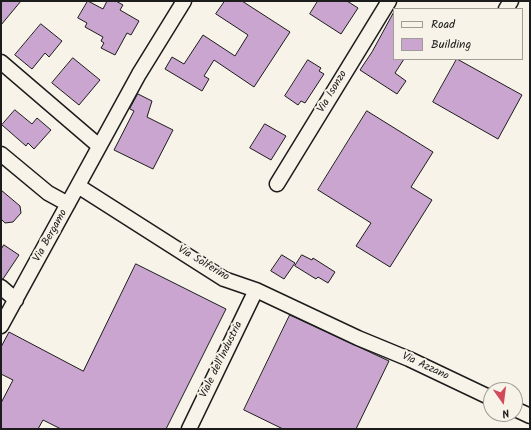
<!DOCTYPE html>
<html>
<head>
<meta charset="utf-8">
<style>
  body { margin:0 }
  #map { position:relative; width:531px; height:430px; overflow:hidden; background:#f7f3e8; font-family:Kalam,sans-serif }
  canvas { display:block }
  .frame { position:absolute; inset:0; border:2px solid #1c1c1c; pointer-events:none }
  .legend { position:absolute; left:393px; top:8px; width:130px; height:52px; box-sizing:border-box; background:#f7f3e8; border:1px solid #9f9d96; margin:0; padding:5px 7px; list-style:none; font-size:12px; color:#1c1c1c }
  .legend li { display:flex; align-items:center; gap:8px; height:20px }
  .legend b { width:20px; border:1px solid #9f9d96 }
  .north { position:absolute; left:483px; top:382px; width:40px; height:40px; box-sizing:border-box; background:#f7f3e8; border:1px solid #9f9d96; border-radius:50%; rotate:166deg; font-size:11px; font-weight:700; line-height:16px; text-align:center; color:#1c1c1c }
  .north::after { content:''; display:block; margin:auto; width:14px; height:18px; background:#d1495b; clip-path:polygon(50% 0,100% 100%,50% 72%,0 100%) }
</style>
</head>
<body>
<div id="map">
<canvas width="531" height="430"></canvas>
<div class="frame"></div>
<ul class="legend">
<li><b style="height:5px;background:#f7f3e8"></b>Road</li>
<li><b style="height:11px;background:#caa5cf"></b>Building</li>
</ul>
<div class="north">N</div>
</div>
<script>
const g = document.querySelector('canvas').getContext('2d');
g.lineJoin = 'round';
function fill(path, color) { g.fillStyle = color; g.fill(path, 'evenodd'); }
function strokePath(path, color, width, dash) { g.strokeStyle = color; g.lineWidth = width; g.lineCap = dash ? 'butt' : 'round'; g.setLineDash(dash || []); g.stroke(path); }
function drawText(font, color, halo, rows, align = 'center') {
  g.font = font + ' Kalam,sans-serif'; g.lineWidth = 4; g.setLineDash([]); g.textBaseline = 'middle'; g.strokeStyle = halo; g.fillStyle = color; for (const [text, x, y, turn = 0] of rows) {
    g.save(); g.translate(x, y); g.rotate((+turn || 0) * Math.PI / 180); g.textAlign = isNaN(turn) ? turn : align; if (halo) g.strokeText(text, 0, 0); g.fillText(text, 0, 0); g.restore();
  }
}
const building = new Path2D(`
  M1 1H21L1 25Z
  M88 1 103 9 107 1H116L123 5 120 10 139 21 131 35 127 33 115 55 101 48 104 43 101 41 103 37 85 27 87 23 78 18Z
  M225 1H242L290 32 254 87 214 60 204 76 209 79 202 91 165 69 172 57 184 64 203 35 235 56 248 35 216 14Z
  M318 1H347L358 8 341 34 310 14Z
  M394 12V59H404L395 73 406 81 397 94 360 70 372 52Z
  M41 24 62 41 49 57 45 53 32 69 15 55Z
  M73 58 100 80 79 105 52 83Z
  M457 59 522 95 498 139 433 102Z
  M308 60 321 68 319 71 324 74 305 103 301 101 298 105 285 96Z
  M138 94 152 101 147 117 173 130 153 169 114 150 134 111 130 109Z
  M15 110 32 124 37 118 51 130 34 149 28 143 26 146 2 125Z
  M367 111 433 152 411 187 432 200 390 267 356 246 371 223 318 190Z
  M265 124 286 136 271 160 250 148Z
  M1 190 20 206 21 213 13 222 5 223 1 219Z
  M4 245 19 255 3 279H1V250Z
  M282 255 295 263 284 279 271 271Z
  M302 255 312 260 313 258 335 272 328 283 318 277 316 279 295 266Z
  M136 264 226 309 166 429H61L43 420 38 429H1V403L13 380 1 374V347L9 332 83 371Z
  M290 315 389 361 356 429H283L244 410Z`);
fill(building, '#caa5cf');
strokePath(building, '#1c1c1c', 1);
const minor = new Path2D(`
  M506 9 511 1
  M1 62 99 146
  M1 154 48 193 68 204
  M277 184 389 1
  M78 186 224 279 256 290 358 338 409 359 491 398
  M1 287 16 300
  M1 326 139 74 184 1
  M515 409 530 416
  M189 429 256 290`);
strokePath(minor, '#1c1c1c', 17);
strokePath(minor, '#f7f3e8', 14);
drawText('11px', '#1c1c1c', '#f7f3e8', [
  ["Via Isonzo",333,92,-59],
  ["Via Bergamo",51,236,-61],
  ["Via Solferino",203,264,31],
  ["Viale dell'Industria",222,360,-64],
  ["Via Azzano",425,367,25]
]);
</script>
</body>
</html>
